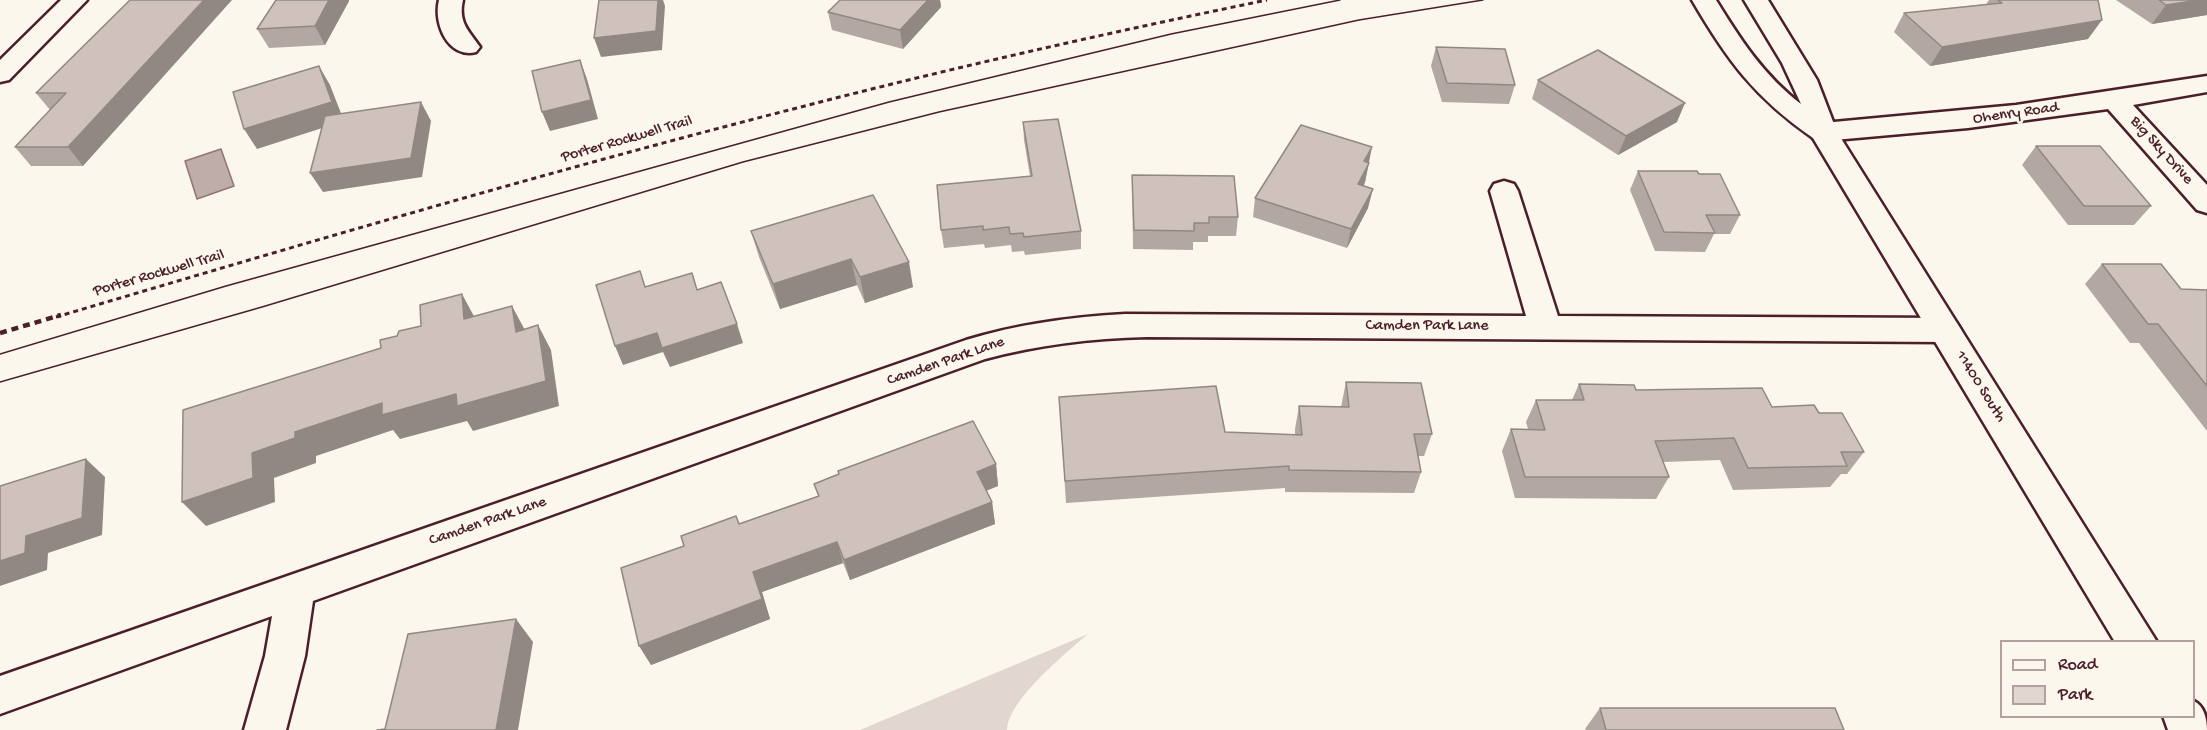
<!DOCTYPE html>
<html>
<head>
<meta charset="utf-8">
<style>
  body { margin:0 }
  #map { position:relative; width:2207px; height:730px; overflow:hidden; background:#fbf7ec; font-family:"Gochi Hand",sans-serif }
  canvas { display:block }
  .legend { position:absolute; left:2000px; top:640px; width:195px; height:78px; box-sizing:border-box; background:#fbf7ec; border:2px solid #b4a19f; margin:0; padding:8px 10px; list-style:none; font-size:18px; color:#4a1f2b }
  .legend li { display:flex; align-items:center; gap:12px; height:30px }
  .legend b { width:30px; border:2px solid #b4a19f }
</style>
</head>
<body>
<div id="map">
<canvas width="2207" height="730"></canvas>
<ul class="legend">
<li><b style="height:8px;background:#fbf7ec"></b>Road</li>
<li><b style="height:16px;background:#e2d7d0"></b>Park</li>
</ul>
</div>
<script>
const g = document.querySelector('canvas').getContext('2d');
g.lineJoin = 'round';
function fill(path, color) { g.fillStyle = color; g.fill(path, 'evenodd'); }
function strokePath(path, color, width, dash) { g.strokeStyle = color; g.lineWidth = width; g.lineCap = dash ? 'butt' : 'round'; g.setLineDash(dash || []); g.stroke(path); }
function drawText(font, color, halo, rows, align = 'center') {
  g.font = font + ' "Gochi Hand",sans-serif'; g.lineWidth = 5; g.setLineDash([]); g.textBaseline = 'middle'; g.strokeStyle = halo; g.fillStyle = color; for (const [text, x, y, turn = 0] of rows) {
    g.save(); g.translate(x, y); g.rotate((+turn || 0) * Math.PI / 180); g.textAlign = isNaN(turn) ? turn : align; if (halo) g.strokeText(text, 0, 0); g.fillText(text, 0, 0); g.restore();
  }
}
fill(new Path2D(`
  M1088 634C1065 654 1009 699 1007 730H860Z`), '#e2d7d0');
const water = new Path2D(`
  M221 149 234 186 197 199 185 161Z`);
fill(water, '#bfadaa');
strokePath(water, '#907477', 1.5);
const minor = new Path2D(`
  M61 0H87L9 80 0 82V60Z
  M439 0H463C458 22 468 30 480 47L476 52C448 59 433 23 439 0Z
  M2207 76V92L2133 105 2207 185V213L2197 210 2108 109 1968 128 1823 141 1813 138 1809 132 1813 126 1823 123 2016 105Z
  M1504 181 1514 184 1518 191 1558 316 1945 318 1956 322 1961 330 1956 338 1945 342 1147 337C1092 338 1038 345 985 359L313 601 305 656 286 730H244L265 656 272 616 0 714V676L966 340C1018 324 1071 317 1125 314L1526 316 1490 191 1494 184Z`);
const major = new Path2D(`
  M1692 0H1716C1740 39 1764 76 1801 104L1782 63 1744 0H1768L1817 80 1837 132 2157 642H2115L1813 138C1755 98 1727 60 1692 0Z
  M2194 701C2204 706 2207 719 2207 730H2168L2163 716H2194Z`);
strokePath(minor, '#4a1f2b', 5);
strokePath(major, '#4a1f2b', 5);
strokePath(new Path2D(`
  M56 317C299 245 543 173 789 110 947 69 1107 33 1267 0`), '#4a1f2b', 3, [5, 4]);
strokePath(new Path2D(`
  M0 333 61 315`), '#4a1f2b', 4.5, [7, 5]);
fill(minor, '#fbf7ec');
fill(major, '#fbf7ec');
strokePath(new Path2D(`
  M0 354 226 286 889 102 1171 34 1340 0
  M0 382 262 307 743 162 939 112 1359 20 1483 0`), '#4a1f2b', 1.5);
fill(new Path2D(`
  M130 0 83 166H31L15 147 50 110 36 93Z
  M276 0H349V1L325 45 269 48 257 29Z
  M840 0H940L941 7 903 49 832 30 828 12Z
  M1989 0H2098L2088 39 1930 66 1894 32 1904 13 1986 4Z
  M2116 0H2207V15L2152 24Z
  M1436 47 1515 85 1509 104 1442 102 1431 66Z
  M1538 80 1677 122 1618 155 1532 99Z
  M1023 122 1081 231V249L1025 255 1024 251 1012 252 1011 245 985 248 984 244 944 248 941 230 1030 176 1024 140Z
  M2036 146 2151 206 2134 225H2068L2022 165Z
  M1369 163 1365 182 1364 186 1368 208 1347 248 1253 217 1255 198Z
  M1638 171 1699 174 1740 215 1730 234H1714L1705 252 1655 251 1630 190Z
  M1132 175 1238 217 1236 236H1208V242H1193V250L1133 249Z
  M873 195 913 287 865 303 857 285 780 309 759 257 751 231Z
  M2102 264 2181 289 2207 290V431L2139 343H2130L2085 284Z
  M1346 382 1432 434 1424 456H1418L1421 472 1414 493 1285 492V488L1066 503 1059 397 1225 432 1295 435V429L1299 406 1341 407Z
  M1579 384 1636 390 1819 413 1864 452 1847 474H1841L1830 487 1733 490 1720 460 1663 462 1669 477 1656 499 1515 498 1502 451 1511 429H1528L1526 422 1536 400H1572Z
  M996 464 998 486 986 491 992 502 995 524 850 580 843 563 762 592 770 619 651 665 684 546 740 524 818 496 814 484Z
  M1600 708 1844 730H1586L1585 729Z`), '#b2a7a2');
fill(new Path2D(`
  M204 0H232L83 166 68 147Z
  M329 0H349V1L325 45 315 26Z
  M658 0H663L665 6 662 50 601 57 594 38Z
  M928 0H940L941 7 903 49 900 30Z
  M2199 0H2207V15L2152 24 2166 5Z
  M2102 20 2088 39 1930 66 1942 47Z
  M580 60 587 79 598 119 550 131 542 112Z
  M319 66 330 85 344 121 257 149 244 129Z
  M421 102 431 121 422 177 323 192 310 173Z
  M1685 103 1677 122 1618 155 1626 136Z
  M1372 147 1365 182 1354 203 1364 161Z
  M1373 189 1368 208 1347 248 1351 229Z
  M851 259 857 285 780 309 773 284Z
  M909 262 913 287 865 303 860 277Z
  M462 294 476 320 464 319Z
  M512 306 526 332H516Z
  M737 324 743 343 670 367 663 352 623 365 615 346 657 333Z
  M538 325 551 350 559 406 473 431 467 421 400 439 393 430 316 456V463L274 478 275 502 206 526 182 502 252 453 295 432Z
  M86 459 105 477 102 535 48 553 47 570 0 586V561L26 536Z
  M996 464 998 486 980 493 977 472Z
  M992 502 995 524 850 580 844 560Z
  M837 542 843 563 762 592 770 619 651 665 639 646 753 572Z
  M516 619 533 642 518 730H496Z`), '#918884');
const building = new Path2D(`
  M130 0H204L68 147H15L66 93H36Z
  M276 0H329L315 26 257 29Z
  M599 0H658L656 31 594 38Z
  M840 0H928L900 30 828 12Z
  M1998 0H2098L2102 20 1942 47 1904 13 2002 3Z
  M2159 0H2199L2166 5Z
  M1436 47 1505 49 1515 85 1447 83Z
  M1598 50 1685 103 1626 136 1538 80Z
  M580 60 591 100 542 112 532 71Z
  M319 66 332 102 244 129 233 92Z
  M421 102 411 158 310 173 325 116Z
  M1058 119 1081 231 1024 237 1023 233 1010 234 1009 227 983 230V226L941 230 937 185 1032 176 1023 122Z
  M1301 125 1372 147 1364 161 1369 163 1358 184 1373 189 1351 229 1255 198Z
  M2036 146H2100L2151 206H2084Z
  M1638 171H1697L1699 174H1720L1740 215H1706L1715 233 1664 232Z
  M1132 175 1234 176 1238 217H1209V223H1194V231L1134 230Z
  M873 195 909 262 860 277 851 259 773 284 751 231Z
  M2102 264H2161L2181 289 2207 290V386L2158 324H2148Z
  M640 271 645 287 692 273 697 290 721 282 737 324 662 348 657 333 615 346 596 285Z
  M462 294 464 319 512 306 516 332 538 325 546 381 457 406 456 394 382 415V403L295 432V438L252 453 253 478 182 502 183 410 381 348 380 340 397 336 399 331 421 326 420 305Z
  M1346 382 1421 383 1432 434H1414L1421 472 1289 470V466L1065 481 1059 397 1216 386 1225 432 1302 435 1299 406 1349 407Z
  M1579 384 1634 385 1636 390 1762 388 1772 407 1814 405 1819 413H1842L1864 452H1841L1847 466 1748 468 1734 438 1655 441 1669 477H1525L1511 429 1545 430 1536 400H1584Z
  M973 421 996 464 977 472 992 502 844 560 837 542 753 572 762 599 639 646 621 568 684 546 681 536 736 516 739 524 819 496 814 484 839 474 838 471Z
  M86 459 82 518 26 536 25 553 0 561V486Z
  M516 619 496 730H377L385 729 408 634Z
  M1600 708H1835L1844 730H1606Z`);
fill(building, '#cfc2bc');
strokePath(building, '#918884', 1.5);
drawText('16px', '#4a1f2b', '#fbf7ec', [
  ["Ohenry Road",2016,114,-8],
  ["Porter Rockwell Trail",627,140,-16],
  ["Big Sky Drive",2161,151,48],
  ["Porter Rockwell Trail",159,274,-16],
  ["Camden Park Lane",1427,327],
  ["Camden Park Lane",946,362,-19],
  ["11400 South",1980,387,58],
  ["Camden Park Lane",488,522,-19]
]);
</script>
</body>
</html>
